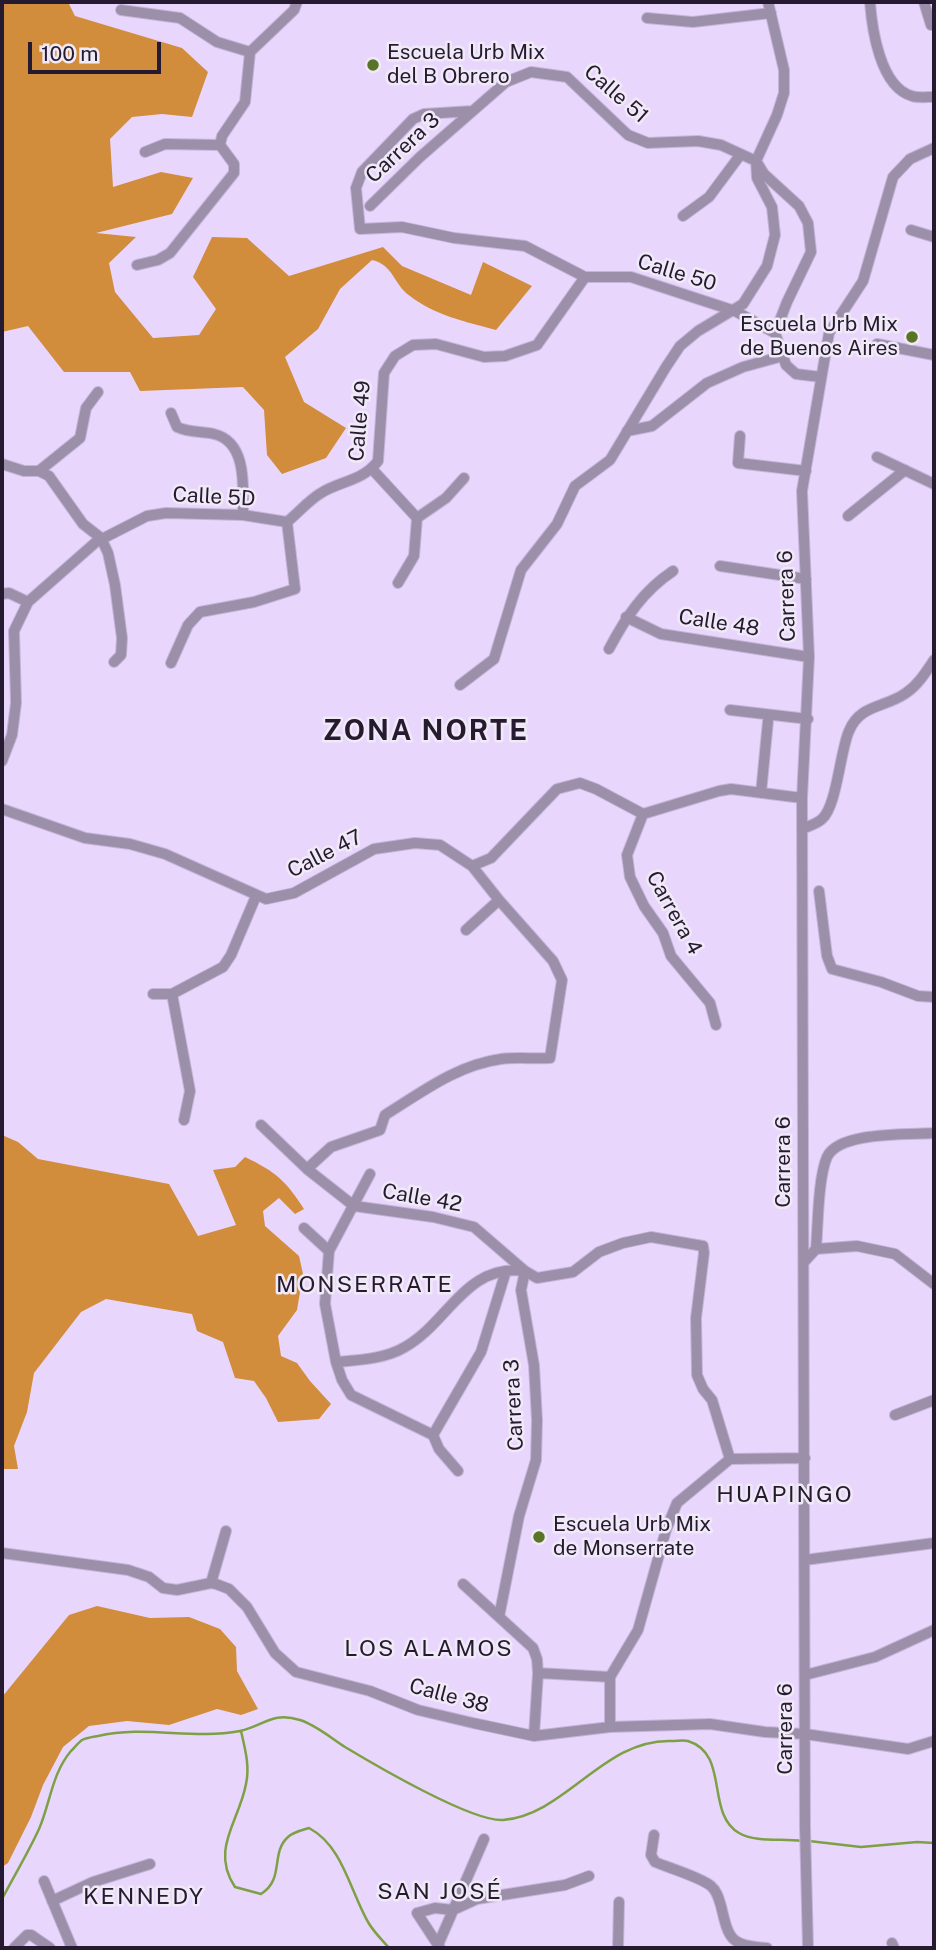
<!DOCTYPE html>
<html>
<head>
<meta charset="utf-8">
<style>
  body { margin:0 }
  #map { position:relative; width:936px; height:1950px; overflow:hidden; background:#e9d6fd; font-family:"Public Sans",sans-serif }
  canvas { display:block }
  .frame { position:absolute; inset:0; border:4px solid #261a31; pointer-events:none }
  .scale { position:absolute; left:28px; top:42px; width:133px; height:32px; box-sizing:border-box; border:4px solid #261a31; border-top:0; padding-left:9px; font-size:21px; line-height:24px; white-space:nowrap; color:#261a31; -webkit-text-stroke:5px #f0eaf7; paint-order:stroke }
</style>
</head>
<body>
<div id="map">
<canvas width="936" height="1950"></canvas>
<div class="frame"></div>
<div class="scale">100 m</div>
</div>
<script>
const g = document.querySelector('canvas').getContext('2d');
g.lineJoin = 'round';
function fill(path, color) { g.fillStyle = color; g.fill(path, 'evenodd'); }
function strokePath(path, color, width, dash) { g.strokeStyle = color; g.lineWidth = width; g.lineCap = dash ? 'butt' : 'round'; g.setLineDash(dash || []); g.stroke(path); }
function drawText(font, color, halo, rows, align = 'center') {
  g.font = font + ' "Public Sans",sans-serif'; g.lineWidth = 5; g.setLineDash([]); g.textBaseline = 'middle'; g.strokeStyle = halo; g.fillStyle = color; for (const [text, x, y, turn = 0] of rows) {
    g.save(); g.translate(x, y); g.rotate((+turn || 0) * Math.PI / 180); g.textAlign = isNaN(turn) ? turn : align; if (halo) g.strokeText(text, 0, 0); g.fillText(text, 0, 0); g.restore();
  }
}
fill(new Path2D(`
  M2 2H68L75 16 182 48 208 72 192 117 162 114 132 117 110 139 113 187 161 172 193 178 172 214 96 233 136 237 109 263 115 292 153 338 199 335 216 309 193 277 212 237 247 238 289 276 383 247 402 266 471 295 483 262 532 286 496 330C467 322 434 315 410 296 393 284 394 265 372 260L340 289 318 329 285 357 304 402 346 428 326 458 282 474 267 455 264 410 243 387 140 391 130 372H64L28 326 2 332Z
  M2 1135 18 1142 38 1159 169 1184 198 1236 236 1225 213 1170 235 1167 245 1157C276 1172 285 1180 304 1209L295 1214 279 1198 263 1211 265 1226 299 1256 303 1274 297 1310 278 1336 281 1356 297 1363 310 1381 331 1404 319 1419 278 1422 266 1398 254 1381 235 1378 223 1342 197 1331 192 1314 106 1299 81 1312 34 1373 27 1412 14 1446 18 1469H2Z
  M97 1606 150 1618 189 1617 220 1629 236 1647 237 1671 258 1709 241 1715 217 1709 169 1725 127 1721 89 1726 63 1747 43 1785 31 1817 8 1863 2 1867V1697L69 1615Z`), '#d18c3c');
strokePath(new Path2D(`
  M241 1731C245 1749 250 1766 246 1784 239 1822 210 1849 235 1887L261 1894C285 1879 270 1853 288 1837 293 1832 302 1830 309 1828 343 1846 350 1891 368 1922 373 1931 382 1940 389 1948
  M809 1841 861 1847 917 1842 934 1843
  M2 1899C14 1876 28 1853 39 1829 50 1804 52 1773 71 1751 74 1748 79 1742 82 1740 86 1738 93 1737 98 1736 145 1725 193 1740 240 1731 264 1726 272 1711 300 1720 316 1725 331 1738 345 1747 375 1765 472 1822 503 1820 566 1815 604 1738 672 1741 677 1741 684 1740 688 1741 730 1754 705 1813 739 1833 756 1843 783 1838 802 1841`), '#7ea045', 2.5);
const minor = new Path2D(`
  M870 2C872 29 880 87 912 96 918 98 927 97 934 97
  M924 2 931 25
  M121 10 180 18 217 42 250 52
  M647 18 693 22 771 13
  M472 111 424 114 413 119 362 172 356 188 360 229 402 227 454 238 525 246 585 277H631L735 311 775 333
  M220 145 222 136 245 102 250 52 294 10 297 2
  M145 152 165 144 220 145
  M758 164 764 174 799 206 808 223 811 252 787 302 775 333 786 365 796 374 821 377
  M370 206 420 157 506 82 531 72 567 77 628 135 648 143 698 141 721 145 756 161
  M683 216 709 197 741 154
  M911 230 934 237
  M137 265 158 260 170 253 234 173V164L220 145
  M877 344 934 355
  M171 413 177 427C190 433 201 431 214 434 248 442 243 489 243 515
  M627 431 652 426 707 383 743 367 783 356
  M740 436 738 463 806 471
  M877 457 934 484
  M2 464 24 471H39L49 476 83 524 101 538 108 553 115 585 122 638 121 655 114 662
  M372 469 417 518
  M39 471 80 438 86 408 98 392
  M848 516 905 470
  M417 518 446 498 464 478
  M287 522C298 513 309 500 321 493 340 481 363 481 378 461L384 373 395 356 413 345 436 344 484 357 505 356 537 345 585 277
  M720 566 806 579
  M398 583 414 556 417 518
  M2 594 9 593 28 602
  M626 617 661 634 809 657
  M609 649C626 617 643 591 673 571
  M171 663 188 625 200 612 254 602 295 589 287 522
  M460 685 494 659 521 570 557 524 575 486 610 460 666 367 680 346 698 331 743 304 767 266 775 235 772 207 757 178 756 161 777 115 784 93V70L768 2
  M730 710 808 719
  M2 761 12 735 16 703 14 631 28 602 96 542 147 516 166 513 243 515 287 522
  M761 793 768 721
  M2 809 85 838 130 844 165 854 266 899 294 893 374 849 415 843 440 845 472 866 491 858 557 789 580 783 596 789 643 814 719 791 731 789 802 798
  M643 814 627 855 630 877 644 906 663 933 671 956 710 1003 716 1025
  M802 829C808 826 817 824 822 819 837 806 840 751 849 731 860 704 885 708 906 693 918 685 926 672 934 660
  M819 891 827 956 832 969 881 982 918 996 934 997
  M466 930 499 900
  M153 994H172L223 967 231 955 256 896
  M172 994 190 1091 184 1120
  M261 1125 307 1169 354 1206 433 1217 474 1227 525 1271 537 1278 573 1272 599 1252 623 1243 651 1237 703 1246 704 1253 696 1318 697 1375 703 1389 712 1400 730 1459 677 1503 666 1530 638 1630 610 1677V1727
  M307 1169 331 1147 380 1130 385 1115C422 1092 457 1065 501 1059 517 1057 534 1059 550 1058L562 980 553 961 499 900 472 866
  M370 1174 329 1251 325 1304 336 1362 342 1380 351 1395 433 1435 439 1449 458 1471
  M304 1228 329 1251
  M816 1249C818 1225 818 1178 827 1157 839 1131 909 1135 934 1133
  M804 1262 816 1249 857 1246 895 1254 934 1284
  M336 1362C359 1360 385 1359 405 1347 448 1323 466 1263 525 1271L521 1290 534 1365 537 1420 536 1460 519 1516 499 1617
  M895 1415 934 1400
  M433 1435 481 1352 506 1271
  M730 1459 805 1458
  M2 1553 128 1570 149 1577 163 1588 177 1590 211 1583 216 1584 229 1589 247 1607 275 1653 296 1672 370 1691 418 1710 473 1723 534 1736 610 1727 710 1724 765 1732 805 1734 908 1749 934 1741
  M805 1560 934 1543
  M211 1583 226 1531
  M463 1584 533 1648 537 1659 538 1673
  M805 1675 875 1657 934 1630
  M534 1736 538 1673 610 1677
  M654 1835 651 1855 655 1862C669 1868 700 1877 711 1886 717 1891 719 1899 721 1906 729 1940 730 1945 767 1948
  M44 1881 72 1948
  M52 1901 93 1882 150 1864
  M892 1943 894 1948
  M438 1945 484 1839
  M14 1948 27 1935H31L50 1948
  M440 1948 417 1913 435 1908 453 1910 477 1899 565 1885 589 1876
  M618 1948 619 1902
  M808 1948 805 1827 802 798 809 657 802 491 829 333 863 281 893 177 910 159 934 148`);
strokePath(minor, '#c6b4d8', 12);
strokePath(minor, '#9c8faa', 10);
for (const [x, y, r, color] of [
  [373,65,7,"#597428"],
  [912,337,7,"#597428"],
  [539,1537,7,"#597428"]
]) { const dot = new Path2D(); dot.arc(x, y, r, 0, 2 * Math.PI); g.fillStyle = color; g.fill(dot); strokePath(dot, '#f0eaf7', 2.5); }
drawText('21px', '#261a31', '#f0eaf7', [
  ["Escuela Urb Mix",387,53],
  ["del B Obrero",387,77],
  ["Escuela Urb Mix",898,325,"right"],
  ["de Buenos Aires",898,349,"right"],
  ["Escuela Urb Mix",553,1525],
  ["de Monserrate",553,1549]
], 'left');
drawText('21px', '#261a31', '#f0eaf7', [
  ["Calle 51",616,94,41],
  ["Carrera 3",403,148,-43],
  ["Calle 50",677,273,17],
  ["Calle 49",360,421,-85],
  ["Calle 5D",214,497,3],
  ["Carrera 6",787,596,-92],
  ["Calle 48",719,623,9],
  ["Calle 47",325,854,-27],
  ["Carrera 4",674,913,61],
  ["Carrera 6",784,1162,-90],
  ["Calle 42",422,1198,10],
  ["Carrera 3",514,1405,-93],
  ["Calle 38",449,1696,15],
  ["Carrera 6",786,1729,-90]
]);
g.letterSpacing = '2px';
drawText('23px', '#261a31', '#f0eaf7', [
  ["MONSERRATE",365,1285],
  ["HUAPINGO",785,1495],
  ["LOS ALAMOS",429,1649],
  ["SAN JOSÉ",440,1892],
  ["KENNEDY",144,1897]
]);
g.letterSpacing = '0px';
g.letterSpacing = '2px';
drawText('bold 28px', '#261a31', '#f0eaf7', [
  ["ZONA NORTE",426,731]
]);
g.letterSpacing = '0px';
</script>
</body>
</html>
